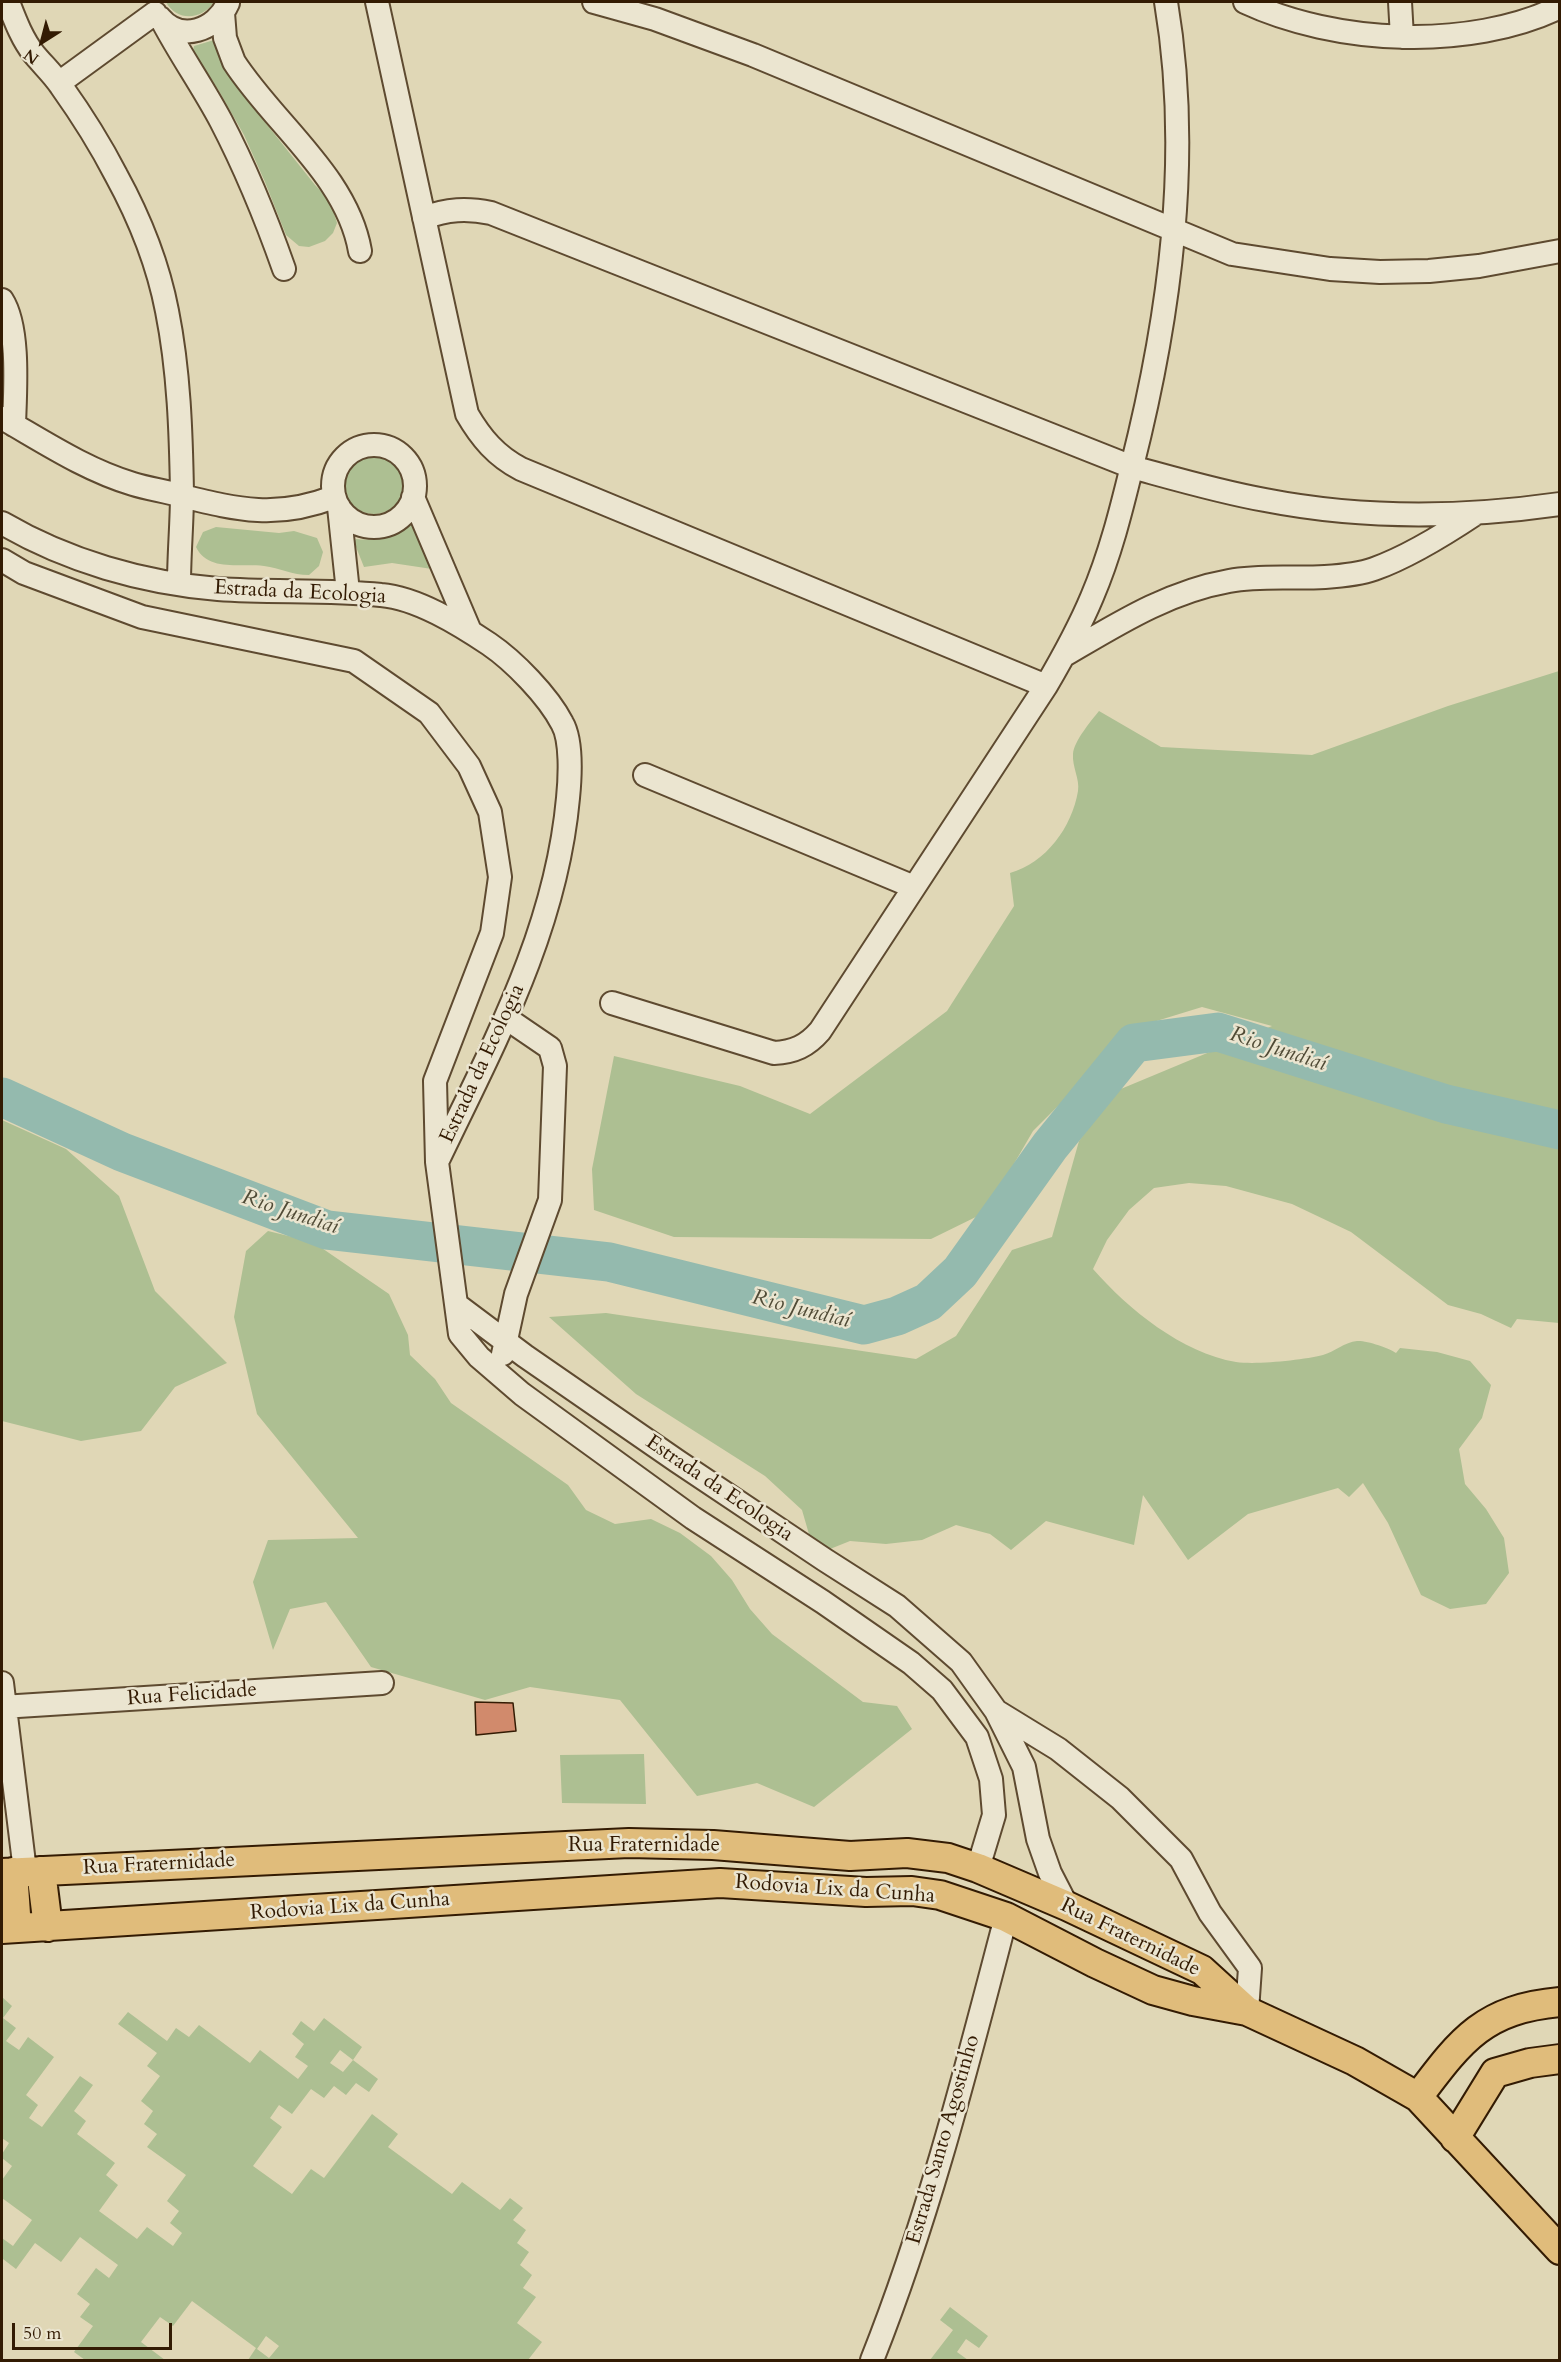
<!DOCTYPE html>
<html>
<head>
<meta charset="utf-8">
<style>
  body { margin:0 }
  #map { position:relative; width:1561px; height:2362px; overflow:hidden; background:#e0d7b6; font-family:Cardo,serif }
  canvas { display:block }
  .frame { position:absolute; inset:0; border:3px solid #331b03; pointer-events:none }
  .north { position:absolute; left:12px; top:12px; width:60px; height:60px; -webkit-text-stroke:4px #ebe5d0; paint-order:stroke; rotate:216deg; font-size:16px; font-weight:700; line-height:24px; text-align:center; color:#331b03 }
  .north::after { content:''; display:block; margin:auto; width:21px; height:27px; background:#331b03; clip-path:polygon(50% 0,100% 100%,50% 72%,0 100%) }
  .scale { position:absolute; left:12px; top:2323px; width:160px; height:27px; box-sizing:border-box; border:3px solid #331b03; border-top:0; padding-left:8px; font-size:18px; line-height:21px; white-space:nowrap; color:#331b03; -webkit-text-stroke:4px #ebe5d0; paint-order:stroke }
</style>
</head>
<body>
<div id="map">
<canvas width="1561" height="2362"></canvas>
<div class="frame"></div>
<div class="north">N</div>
<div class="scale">50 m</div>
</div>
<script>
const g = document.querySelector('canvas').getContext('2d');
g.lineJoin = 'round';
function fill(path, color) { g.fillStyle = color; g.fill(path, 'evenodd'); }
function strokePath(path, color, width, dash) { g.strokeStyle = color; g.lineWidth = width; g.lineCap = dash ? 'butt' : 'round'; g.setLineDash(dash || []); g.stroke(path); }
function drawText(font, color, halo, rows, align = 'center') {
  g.font = font + ' Cardo,serif'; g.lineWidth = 5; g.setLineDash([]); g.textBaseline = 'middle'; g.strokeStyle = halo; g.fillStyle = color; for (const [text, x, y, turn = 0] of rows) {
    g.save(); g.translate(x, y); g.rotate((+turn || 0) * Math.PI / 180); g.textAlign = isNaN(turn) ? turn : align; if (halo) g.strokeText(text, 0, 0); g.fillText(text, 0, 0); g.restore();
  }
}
fill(new Path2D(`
  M166 2H214C202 20 177 22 166 2Z
  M214 40 217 41 225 67 237 87 315 185 330 200 337 223 333 233 325 241 309 247 299 246 286 235 265 182 244 135 219 91 193 51 194 46Z
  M344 484a30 30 0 1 1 60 0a30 30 0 1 1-60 0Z
  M414 524 432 569 392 563 364 567 354 542 356 539C381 542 392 533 414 524Z
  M216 527 279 533 294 531 317 538 323 552 319 566 309 575C292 575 280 568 264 566 240 563 208 572 196 547L203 532Z
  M1559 671V1323L1517 1319 1511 1328 1481 1314 1448 1305 1351 1232 1292 1204 1226 1186 1189 1183 1154 1188 1129 1210 1107 1240 1093 1269C1128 1309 1182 1353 1236 1362 1257 1365 1303 1360 1323 1355 1334 1352 1345 1342 1357 1341 1365 1340 1390 1348 1396 1353L1400 1348 1437 1352 1470 1361 1491 1385 1482 1418 1459 1449 1465 1484 1486 1509 1504 1538 1509 1573 1486 1604 1450 1609 1421 1595 1388 1523 1363 1483 1349 1497 1338 1488 1248 1514 1188 1560 1143 1495 1134 1545 1046 1521 1011 1550 990 1534 956 1525 922 1540 886 1544 850 1541 815 1555 802 1510 765 1476 636 1394 549 1317 606 1313 916 1359 956 1336 1012 1250 1052 1237 1079 1141 1116 1091 1272 1026 1202 1007 1137 1027 1033 1131 986 1212 931 1239 674 1237 594 1210 592 1169 614 1056 740 1086 810 1114 947 1011 1014 906 1010 873C1046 863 1072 827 1078 791 1080 779 1072 767 1073 754 1074 741 1091 721 1099 711L1161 747 1312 755 1448 706Z
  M2 1120 66 1149 119 1196 155 1291 227 1363 175 1387 141 1431 81 1441 2 1421Z
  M268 1231 313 1242 389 1294 408 1335 410 1355 435 1379 451 1403 568 1485 586 1510 615 1524 651 1519 680 1533 711 1556 732 1580 750 1609 772 1634 863 1702 897 1706 912 1729 814 1807 757 1783 697 1796 620 1700 530 1687 485 1700 371 1667 326 1602 290 1609 273 1650 253 1582 268 1540 358 1538 257 1414 234 1317 246 1251Z
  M644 1754 646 1804 562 1803 560 1755Z
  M2 1997 12 2006 3 2018 16 2028 6 2041 19 2050 28 2037 54 2057 26 2095 38 2105 29 2118 42 2127 80 2076 93 2085 74 2111 86 2121 77 2134 115 2163 106 2175 118 2185 99 2211 137 2239 147 2227 173 2246 182 2233 170 2223 179 2211 167 2201 186 2175 147 2147 157 2134 144 2124 153 2111 141 2101 160 2076 147 2066 157 2053 118 2024 128 2012 167 2041 176 2028 189 2037 199 2025 250 2063 260 2050 298 2079 308 2066 295 2057 304 2044 292 2034 301 2021 314 2031 324 2018 362 2047 353 2060 378 2079 369 2092 356 2083 346 2095 334 2086 324 2098 311 2089 292 2114 279 2105 270 2118 282 2127 253 2166 292 2194 311 2169 324 2178 372 2114 398 2134 388 2147 452 2194 462 2182 500 2210 510 2198 523 2208 513 2220 526 2230 517 2243 529 2252 520 2265 532 2275 523 2288 536 2297 517 2323 542 2342 528 2360H248L256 2348 192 2301 173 2326 160 2317 141 2342 165 2360H85L74 2352 93 2326 80 2317 90 2304 77 2294 96 2268 109 2278 118 2265 80 2237 61 2262 35 2243 16 2269 3 2259 2 2261V2238L13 2246 32 2220 2 2198V2180L12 2166 2 2158V2154L9 2143 2 2138ZM340 2050 353 2060 343 2072 330 2063ZM266 2336 279 2346 269 2358 257 2349Z
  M950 2307 988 2336 979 2348 966 2339 957 2352 968 2360H930L953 2330 940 2320Z`), '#adbf92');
strokePath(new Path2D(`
  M2 1097 122 1152 327 1230 609 1262 864 1325 897 1316 928 1302 960 1272 1050 1146 1134 1043 1218 1032 1446 1104 1560 1130`), '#94baae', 39);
const building = new Path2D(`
  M475 1702 513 1703 516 1731 476 1735Z`);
fill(building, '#d18a6c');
strokePath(building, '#331b03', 1.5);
const minor = new Path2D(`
  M8 2C15 20 22 39 34 54 43 65 53 74 61 86 81 114 100 144 116 175 139 217 158 264 167 311 179 371 181 433 182 493 182 523 179 554 179 584
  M377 2 467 414C481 438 496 456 521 469L1046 686
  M594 2 655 19 753 55 1232 254 1330 269 1380 272 1429 271 1479 266 1560 251
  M1245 2C1335 44 1469 51 1560 7
  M1400 2 1402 37
  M223 13 225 38 234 62C274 124 347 176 360 251
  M160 18C181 43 216 30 228 3
  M163 22C181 56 203 87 221 121 246 169 266 218 284 269
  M59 83 155 13
  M424 218C447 209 467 208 491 213L1132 467C1176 479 1220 492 1265 500 1362 519 1462 518 1560 504
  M2 300C20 328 15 392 14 425
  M2 418C44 442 86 470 133 484 149 489 166 491 182 496 239 510 277 519 334 497
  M333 486a41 41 0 1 1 82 0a41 41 0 1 1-82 0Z
  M413 497 470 631
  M339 507 348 592
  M2 523C67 561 143 583 218 589 272 593 327 589 381 595 417 598 459 624 489 644 514 661 548 696 562 723 572 740 570 778 568 798 556 930 495 1041 439 1158
  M2 560 24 573 142 617 354 661 429 713 469 766 490 812 500 877 492 933 435 1081 437 1162 460 1334 479 1357 522 1394 693 1518 823 1602 911 1663 942 1690 977 1737 991 1779 994 1815 978 1868
  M1063 656C1116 625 1167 592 1229 581 1262 575 1292 579 1325 577 1340 576 1360 574 1374 569 1408 557 1445 534 1475 514
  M645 775 914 887
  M612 1003 774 1053C794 1052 807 1046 820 1031L1046 686C1063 657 1079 628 1092 597 1110 555 1121 511 1132 466 1170 316 1192 156 1166 2
  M457 1305 525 1356 677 1461 825 1560 897 1606 961 1662 996 1711 1024 1767 1038 1839 1050 1873 1067 1906
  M503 1354 516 1294 550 1200 555 1066 550 1048 506 1018
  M2 1683 25 1871
  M2 1707 382 1683
  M996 1711 1058 1749 1120 1798 1181 1859 1210 1913 1250 1968 1247 2011
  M872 2360C929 2217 967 2066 1006 1917`);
const major = new Path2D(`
  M41 1871 48 1927
  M13 1872 17 1928
  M2 1873 629 1843 713 1845 850 1856 907 1853 948 1858 978 1868 1067 1906 1202 1970 1247 2011
  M2 1929 720 1883 866 1892 912 1891 940 1895 1006 1917 1095 1963 1153 1990 1193 2001 1247 2011 1355 2061 1418 2097 1560 2250
  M1418 2097C1461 2040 1483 2009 1560 2002
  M1455 2138 1495 2073 1530 2063 1560 2059`);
strokePath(minor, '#5e4a30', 26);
strokePath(major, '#331b03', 32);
strokePath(minor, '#ebe5d0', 22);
strokePath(major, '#e0bc7b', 28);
drawText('21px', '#331b03', '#ebe5d0', [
  ["Estrada da Ecologia",300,593,3],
  ["Estrada da Ecologia",483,1064,-65],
  ["Estrada da Ecologia",719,1489,34],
  ["Rua Felicidade",192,1695,-4],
  ["Rua Fraternidade",644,1846],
  ["Rua Fraternidade",159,1865,-3],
  ["Rodovia Lix da Cunha",835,1890,4],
  ["Rodovia Lix da Cunha",350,1907,-4],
  ["Rua Fraternidade",1130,1938,26],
  ["Estrada Santo Agostinho",944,2140,-74]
]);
drawText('italic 22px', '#504b36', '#ebe5d0', [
  ["Rio Jundiaí",1278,1050,18],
  ["Rio Jundiaí",290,1213,18],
  ["Rio Jundiaí",801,1310,14]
]);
</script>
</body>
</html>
